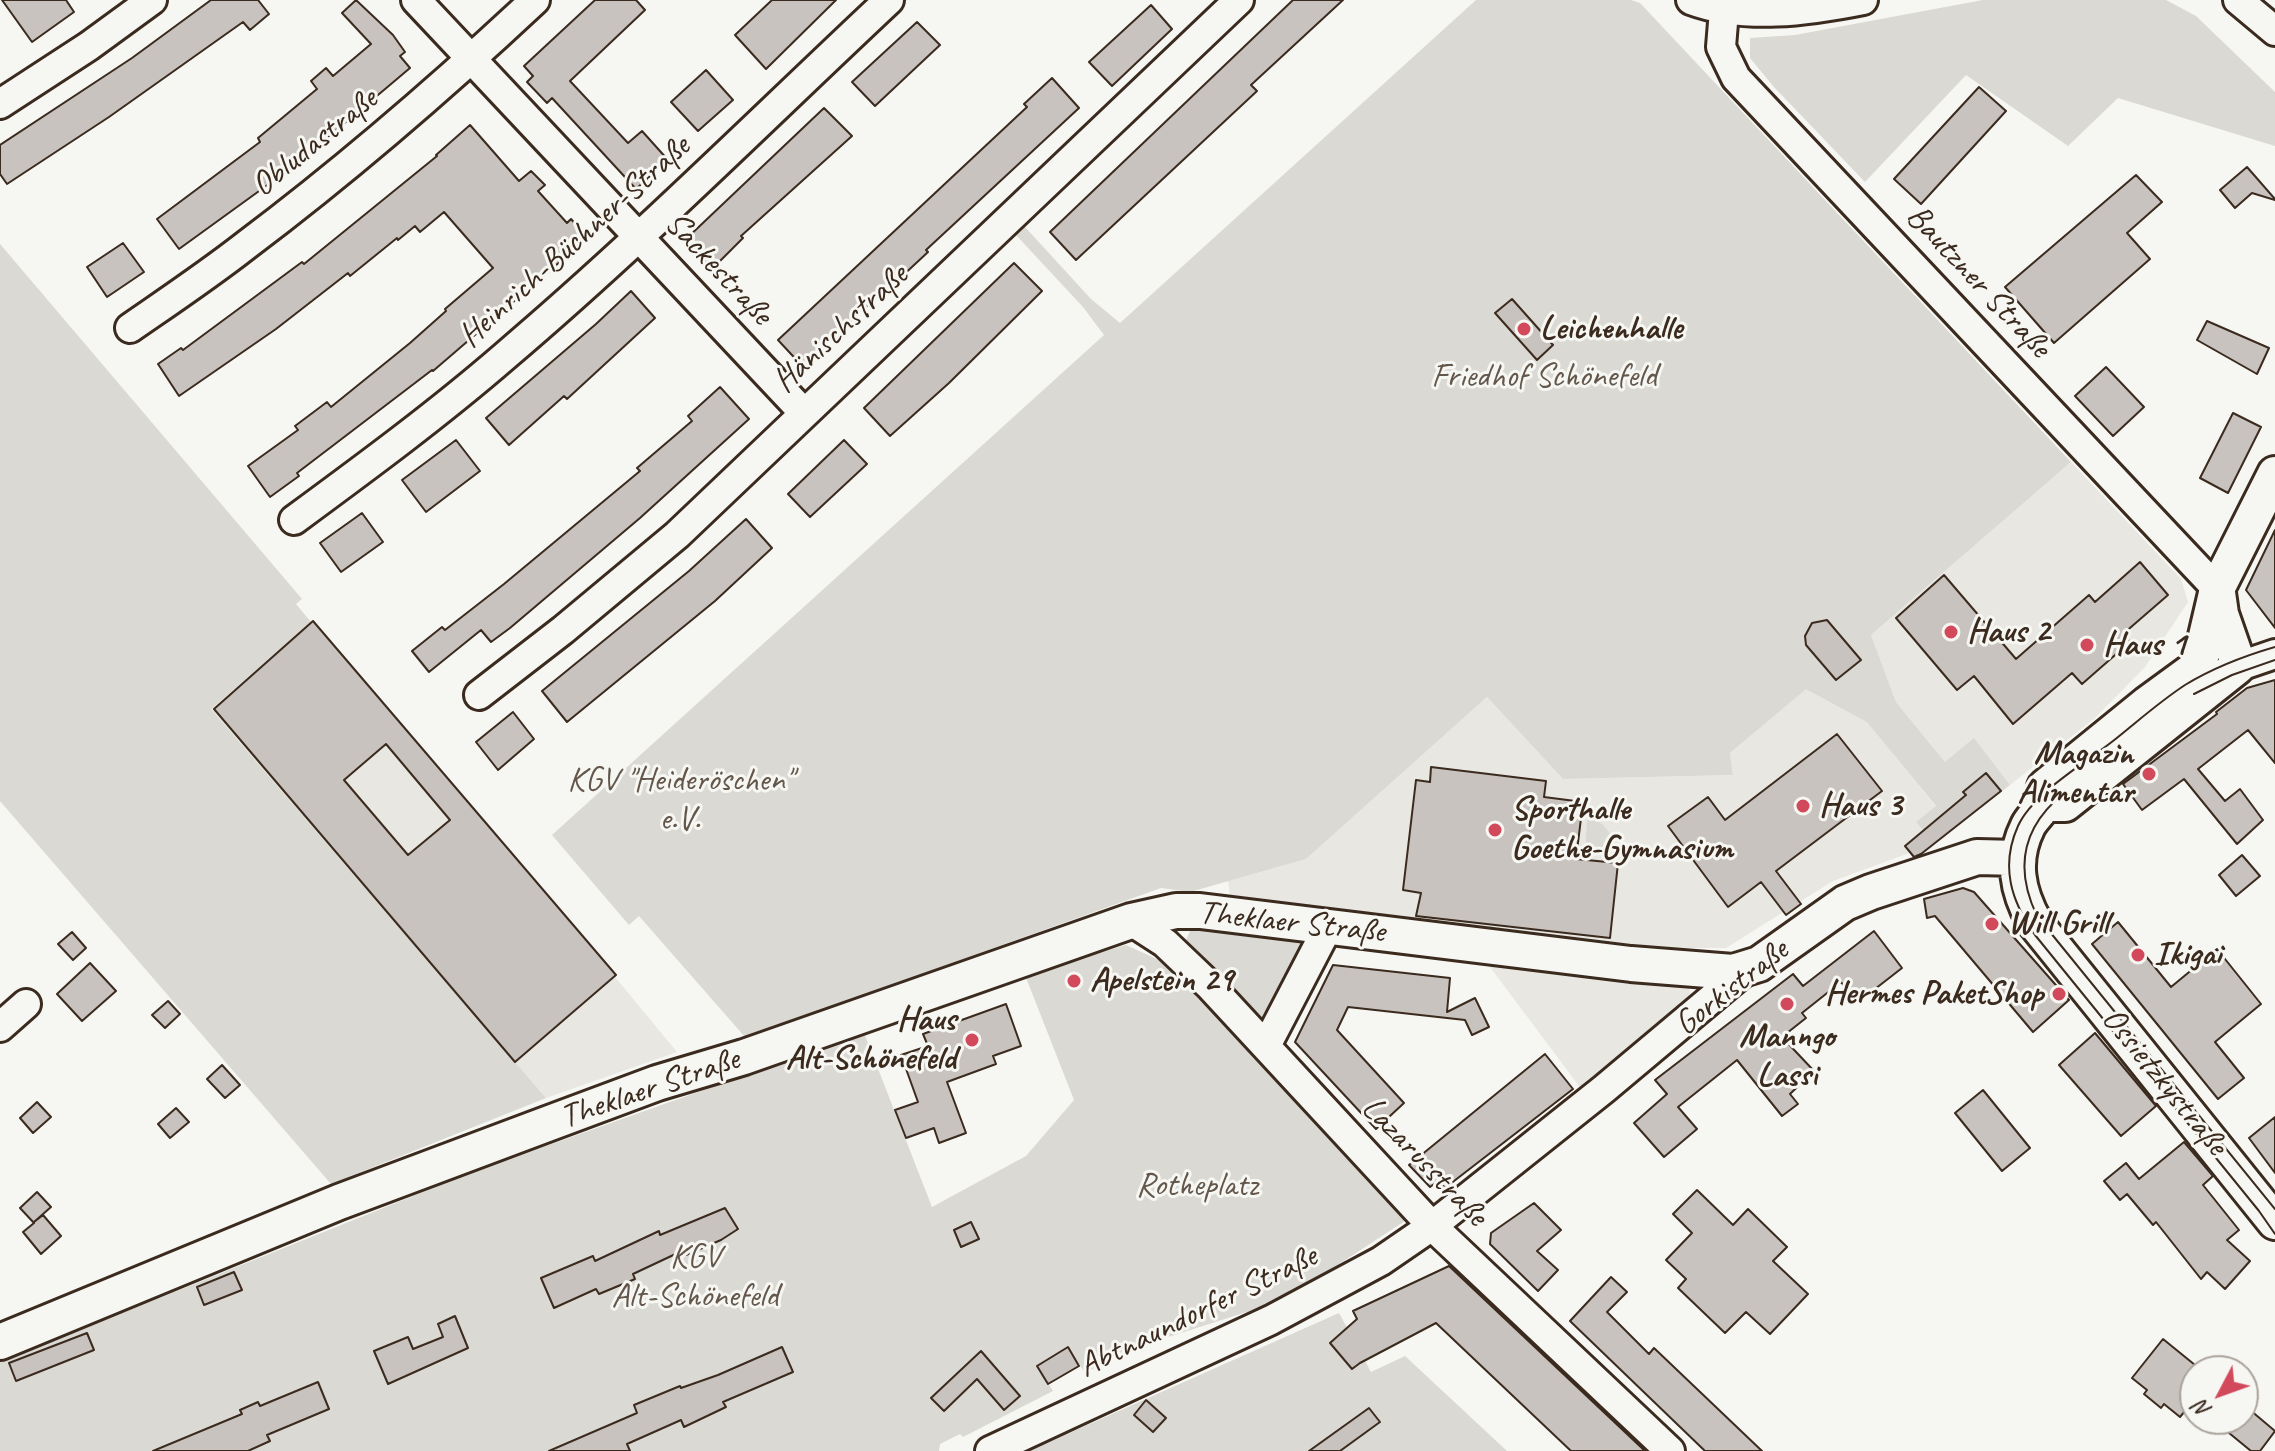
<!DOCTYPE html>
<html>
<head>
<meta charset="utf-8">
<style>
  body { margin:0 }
  #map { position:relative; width:2275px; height:1451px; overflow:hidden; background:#f6f6f2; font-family:Caveat,sans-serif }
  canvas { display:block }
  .north { position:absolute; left:2179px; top:1355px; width:80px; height:80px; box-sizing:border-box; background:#f6f6f2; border:2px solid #aba49d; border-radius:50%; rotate:229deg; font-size:22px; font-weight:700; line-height:32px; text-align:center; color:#3b2a1e }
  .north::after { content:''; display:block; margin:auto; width:28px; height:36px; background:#d1495b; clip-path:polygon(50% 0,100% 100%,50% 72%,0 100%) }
</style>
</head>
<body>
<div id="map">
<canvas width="2275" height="1451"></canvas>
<div class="north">N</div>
</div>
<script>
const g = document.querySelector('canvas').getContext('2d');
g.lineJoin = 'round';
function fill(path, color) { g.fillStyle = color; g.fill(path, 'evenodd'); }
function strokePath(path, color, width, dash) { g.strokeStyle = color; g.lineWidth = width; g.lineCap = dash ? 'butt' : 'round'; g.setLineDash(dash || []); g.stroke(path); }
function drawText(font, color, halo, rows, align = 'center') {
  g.font = font + ' Caveat,sans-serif'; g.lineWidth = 6; g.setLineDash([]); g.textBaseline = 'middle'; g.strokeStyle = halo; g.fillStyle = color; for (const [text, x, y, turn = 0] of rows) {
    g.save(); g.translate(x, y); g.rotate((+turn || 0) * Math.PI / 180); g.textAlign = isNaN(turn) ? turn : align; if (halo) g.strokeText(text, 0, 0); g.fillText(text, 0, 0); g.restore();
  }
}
fill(new Path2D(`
  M2071 462 2181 579 2188 602 2145 667 2095 718 2010 785 1974 739 1946 763 1896 702 1871 635Z
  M313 621 616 975 615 977 677 1052 546 1098 211 709Z
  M1806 688 1867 721 1936 807 1916 822 1934 844 1833 881 1726 948H1664L1230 895 1228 881 1306 859 1487 697 1563 779 1733 775 1730 753Z
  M1487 963 1688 985 1692 999 1582 1090Z`), '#e8e7e2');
fill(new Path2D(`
  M1476 0H1631L1640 3 2071 462 1871 635 1896 702 1945 762 1974 738 2010 785 1934 844 1916 822 1936 806 1867 722 1806 689 1730 753 1733 775 1563 779 1487 697 1306 859 1190 892 1161 888 745 1037 639 916 629 925 552 835 1104 335 1083 307 1016 235 1025 227 1091 299 1120 323Z
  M1983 0H2166L2196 16 2275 92V146L2118 98 2068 146 1966 75 1865 182 1774 87 1750 58V38L1795 35Z
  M0 244 302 599 296 604 311 622 313 621 211 709 546 1098 331 1184 0 801Z
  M1591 816C1606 824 1617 841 1619 857L1585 853 1587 820Z
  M1192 927 1303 942 1263 1028 1184 944Z
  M1126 945 1172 966 1411 1217 1284 1300 1134 1348 1085 1373 1068 1347 1037 1366 1053 1391 963 1437 960 1434 940 1444 939 1451H0V1362L473 1172 864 1033 932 1207 1026 1156 1074 1100 1025 975Z
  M1339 1313 1371 1372 1405 1356 1507 1451H1029Z`), '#dad9d3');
const building = new Path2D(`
  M2 0H66L74 12 32 42Z
  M211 0H258L269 14 250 30 243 22 109 117 7 184 0 174V145L132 58Z
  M356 0 393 35 405 52 400 56 410 68 295 165 179 249 157 219 260 142 258 138 317 89 311 81 326 68 333 76 371 44 342 13Z
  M595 0H636L645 10 570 81 628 143 642 131 668 160 636 189 552 98 547 103 527 82 533 76 524 66Z
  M772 0H836L766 69 735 35Z
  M1293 0H1343L1251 85 1257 91 1076 260 1050 232Z
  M1151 5 1172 29 1112 86 1089 62Z
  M917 22 940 45 875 106 852 82Z
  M706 70 733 100 698 131 671 102Z
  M1052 78 1079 108 926 250 928 252 898 280 897 278 824 346 825 348 804 368 778 340 1027 107 1024 104Z
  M1979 87 2006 111 1921 204 1894 179Z
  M824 108 852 136 741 236 743 238 712 269 685 240Z
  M470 125 519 181 531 171 545 185 538 191 567 223 571 219 584 234 580 238 583 242 433 371 432 370 297 473 299 476 270 497 248 466 298 430 295 426 327 402 331 407 410 343 446 311 445 309 493 268 444 212 420 232 415 226 398 240 397 238 350 276 348 273 276 329 179 396 158 364 181 348 183 350 302 262 304 264 437 156 436 155Z
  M2247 167 2275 199V200L2252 193 2235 208 2220 190Z
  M2136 175 2162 202 2127 233 2150 259 2054 343 2005 287Z
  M123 243 144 272 107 297 87 267Z
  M1014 263 1042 291 949 383 890 436 864 408Z
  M631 291 655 318 567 399 564 396 509 445 486 418 596 324Z
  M1512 299 1553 345 1537 360 1495 313Z
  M2207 321 2269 348 2257 374 2197 340Z
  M2106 367 2144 407 2113 436 2075 396Z
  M720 387 749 419 640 518 510 628 491 642 481 630 429 672 412 651 442 627 445 630 504 584 640 471 637 468 692 421 688 416Z
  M2233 413 2261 427 2228 493 2200 478Z
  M456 440 480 471 426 512 402 480Z
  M844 440 867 464 810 517 788 494Z
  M362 513 383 542 341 572 320 543Z
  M746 519 772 548 715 601 567 722 542 691 689 571Z
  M2275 530V628L2246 590Z
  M2140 562 2168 595 2123 634 2130 642 2082 684 2072 673 2013 724 1974 676 1957 690 1896 618 1944 575 2016 659 2089 595 2095 602Z
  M1827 620 1861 660 1836 680 1806 645 1805 636 1812 623Z
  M313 621 616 975 515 1062 214 709ZM386 744 450 820 408 855 344 780Z
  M2275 680V763L2248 730 2198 769 2225 801 2240 789 2263 820 2237 844 2184 779 2142 810 2123 784 2217 714 2216 712 2247 688Z
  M513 712 534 739 498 770 476 742Z
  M1837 734 1882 791 1776 871 1801 904 1786 915 1761 882 1728 907 1668 826 1708 797 1725 820Z
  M1431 767 1546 781 1544 797 1583 802 1576 859 1618 863 1610 938 1416 916 1421 893 1403 890 1416 780 1430 782Z
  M1986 773 2001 791 1921 854 1914 857 1905 846 1966 795 1963 792Z
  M2242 855 2260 876 2236 896 2219 875Z
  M1963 888 1974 892 2069 1000 2033 1032 1935 916 1927 918 1924 899Z
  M2118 922 2171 987 2217 949 2261 1004 2215 1042 2244 1078 2218 1099 2092 944Z
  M1874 931 1902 968 1857 1003 1841 982 1802 1013 1806 1018 1782 1037 1814 1071 1790 1094 1798 1104 1782 1116 1737 1060 1678 1107 1697 1129 1664 1157 1634 1123 1667 1094 1655 1080 1793 974 1803 986Z
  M72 932 86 948 73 960 58 944Z
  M90 963 116 991 82 1021 57 994Z
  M1333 965 1450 978 1447 1012 1475 998 1489 1027 1472 1035 1465 1020 1348 1007 1337 1030 1404 1103 1376 1129 1295 1042Z
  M168 1001 180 1014 165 1028 152 1015Z
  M1006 1004 1021 1046 993 1056 996 1064 947 1082 966 1133 939 1143 934 1128 906 1138 895 1110 918 1102 901 1055 928 1046 923 1034Z
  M2095 1033 2156 1106 2121 1136 2059 1065Z
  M1545 1054 1573 1089 1445 1188 1438 1181 1430 1187 1409 1165Z
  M222 1065 240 1085 225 1098 207 1079Z
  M1983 1090 2030 1148 2002 1171 1955 1113Z
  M37 1102 51 1117 33 1133 20 1118Z
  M176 1108 189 1122 170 1138 158 1124Z
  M2275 1117V1173L2249 1138Z
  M2184 1142 2213 1176 2203 1185 2239 1230 2227 1240 2250 1261 2225 1289 2207 1272 2201 1279 2156 1222 2153 1225 2127 1194 2120 1200 2104 1181 2126 1163 2139 1179Z
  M1697 1190 1733 1225 1748 1209 1787 1247 1773 1261 1808 1294 1770 1334 1746 1312 1725 1333 1678 1288 1686 1279 1666 1260 1692 1233 1673 1214Z
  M37 1192 51 1207 34 1222 43 1215 61 1236 41 1254 23 1232 34 1223 20 1208Z
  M1534 1203 1561 1230 1537 1251 1558 1270 1538 1291 1490 1244 1491 1233Z
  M725 1208 738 1229 721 1240 686 1255 684 1250 633 1274 635 1279 599 1294 596 1289 554 1308 541 1278 593 1256 595 1261 659 1231 660 1235Z
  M971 1222 979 1239 961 1247 954 1230Z
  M1449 1266 1645 1451H1571L1436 1323 1360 1363 1352 1369 1330 1343 1357 1319 1353 1311Z
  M234 1272 242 1290 204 1305 197 1287Z
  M1611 1277 1627 1292 1607 1312 1649 1354 1654 1348 1762 1451H1705L1570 1321Z
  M455 1316 468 1348 388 1384 374 1351 408 1337 413 1349 443 1337 438 1324Z
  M87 1333 94 1350 16 1381 9 1363Z
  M2163 1339 2195 1365V1399L2180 1417 2164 1404 2161 1408 2144 1394 2147 1390 2132 1378Z
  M782 1347 793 1372 723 1402 726 1407 684 1427 681 1420 627 1444 630 1451H549L637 1413 634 1405 680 1386 681 1388 718 1375Z
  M1068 1347 1079 1366 1048 1384 1037 1366Z
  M981 1351 1020 1396 1004 1410 977 1379 944 1411 931 1398Z
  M318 1382 329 1409 267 1435 270 1441 248 1451H153L242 1414 240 1410 258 1402 260 1406Z
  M1146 1400 1166 1418 1153 1432 1134 1415Z
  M2243 1404 2275 1431 2260 1451H2251L2212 1419H2243Z
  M1369 1408 1380 1422 1340 1451H1309Z`);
fill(building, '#c8c3be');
strokePath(building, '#3b2a1e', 2);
const minor = new Path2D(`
  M416 0 804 413
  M1691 0C1745 20 1808 11 1863 0
  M2238 0 2275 31
  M1724 10 1721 47 1736 78 2217 589
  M0 104 89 46 152 0
  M130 328C169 301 208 275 245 246 346 170 442 87 535 0
  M294 520C366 467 438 414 505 356 638 243 762 119 889 0
  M2237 667 2275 654
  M479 695 563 630 677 535 1239 0
  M1131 921 1165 943 1209 985 1432 1226 1670 1451
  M0 1027 26 1004
  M1266 1046 1328 927
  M990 1451 1271 1320 1381 1261 1432 1226 1604 1089 1747 969`);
const major = new Path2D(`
  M2275 474 2217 589 2199 666 2147 704 2045 787C2043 793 2045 800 2043 805 2040 812 2032 818 2028 826 2011 860 2017 891 2035 923L2275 1222
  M2044 804H2065L2237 667V660L2221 614 2218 593
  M0 1342 339 1202 547 1124 657 1083 744 1057 1131 921 1176 911H1200L1631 964 1733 972 1759 964 1845 903 1871 892 1977 857 2018 858`);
strokePath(minor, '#3b2a1e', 34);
strokePath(major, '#3b2a1e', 40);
strokePath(minor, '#f6f6f2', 28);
strokePath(major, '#f6f6f2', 34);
strokePath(new Path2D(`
  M2275 647C2244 656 2213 668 2185 685 2159 702 2137 722 2113 741 2085 763 2032 794 2018 826 2000 866 2011 901 2035 935L2259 1211 2275 1234
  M2194 694 2232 675 2275 660
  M2064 793C2022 827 2014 868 2037 916L2275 1209`), '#3b2a1e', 2);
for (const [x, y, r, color] of [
  [1524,329,8,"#d1495b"],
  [1951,632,8,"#d1495b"],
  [2087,645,8,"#d1495b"],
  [2149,774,8,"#d1495b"],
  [1803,806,8,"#d1495b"],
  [1495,830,8,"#d1495b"],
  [1992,924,8,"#d1495b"],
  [2138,955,8,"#d1495b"],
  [1074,981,8,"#d1495b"],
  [2059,994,8,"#d1495b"],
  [1787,1004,8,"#d1495b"],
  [972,1040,8,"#d1495b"]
]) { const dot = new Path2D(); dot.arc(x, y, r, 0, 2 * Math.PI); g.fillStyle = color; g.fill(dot); strokePath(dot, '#f6f6f2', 3); }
drawText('34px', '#3b2a1e', '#f6f6f2', [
  ["Obludastraße",315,143,-39],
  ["Heinrich-Büchner-Straße",575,242,-42],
  ["Sackestraße",718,269,47],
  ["Bautzner Straße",1978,282,47],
  ["Hänischstraße",841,329,-43],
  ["Theklaer Straße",1292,923,6],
  ["Gorkistraße",1732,988,-38],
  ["Ossietzkystraße",2164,1082,51],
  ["Theklaer Straße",650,1089,-19],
  ["Lazarusstraße",1424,1162,46],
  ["Abtnaundorfer Straße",1198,1312,-26]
]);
drawText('bold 34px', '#3b2a1e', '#f6f6f2', [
  ["Leichenhalle",1540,329],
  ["Haus 2",1967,632],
  ["Haus 1",2103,645],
  ["Magazin",2133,754,"right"],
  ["Alimentar",2133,793,"right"],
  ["Haus 3",1819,806],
  ["Sporthalle",1511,810],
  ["Goethe-Gymnasium",1511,849],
  ["Will Grill",2008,924],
  ["Ikigai",2154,955],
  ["Apelstein 29",1090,981],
  ["Hermes PaketShop",2043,994,"right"],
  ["Haus",956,1020,"right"],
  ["Alt-Schönefeld",956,1059,"right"],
  ["Manngo",1787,1037,"center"],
  ["Lassi",1787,1076,"center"]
], 'left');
drawText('34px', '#63564b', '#f6f6f2', [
  ["Friedhof Schönefeld",1544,377],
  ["KGV \"Heideröschen\"",680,781],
  ["e.V.",680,820],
  ["Rotheplatz",1197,1186],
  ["KGV",695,1258],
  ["Alt-Schönefeld",695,1297]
]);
</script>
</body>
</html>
